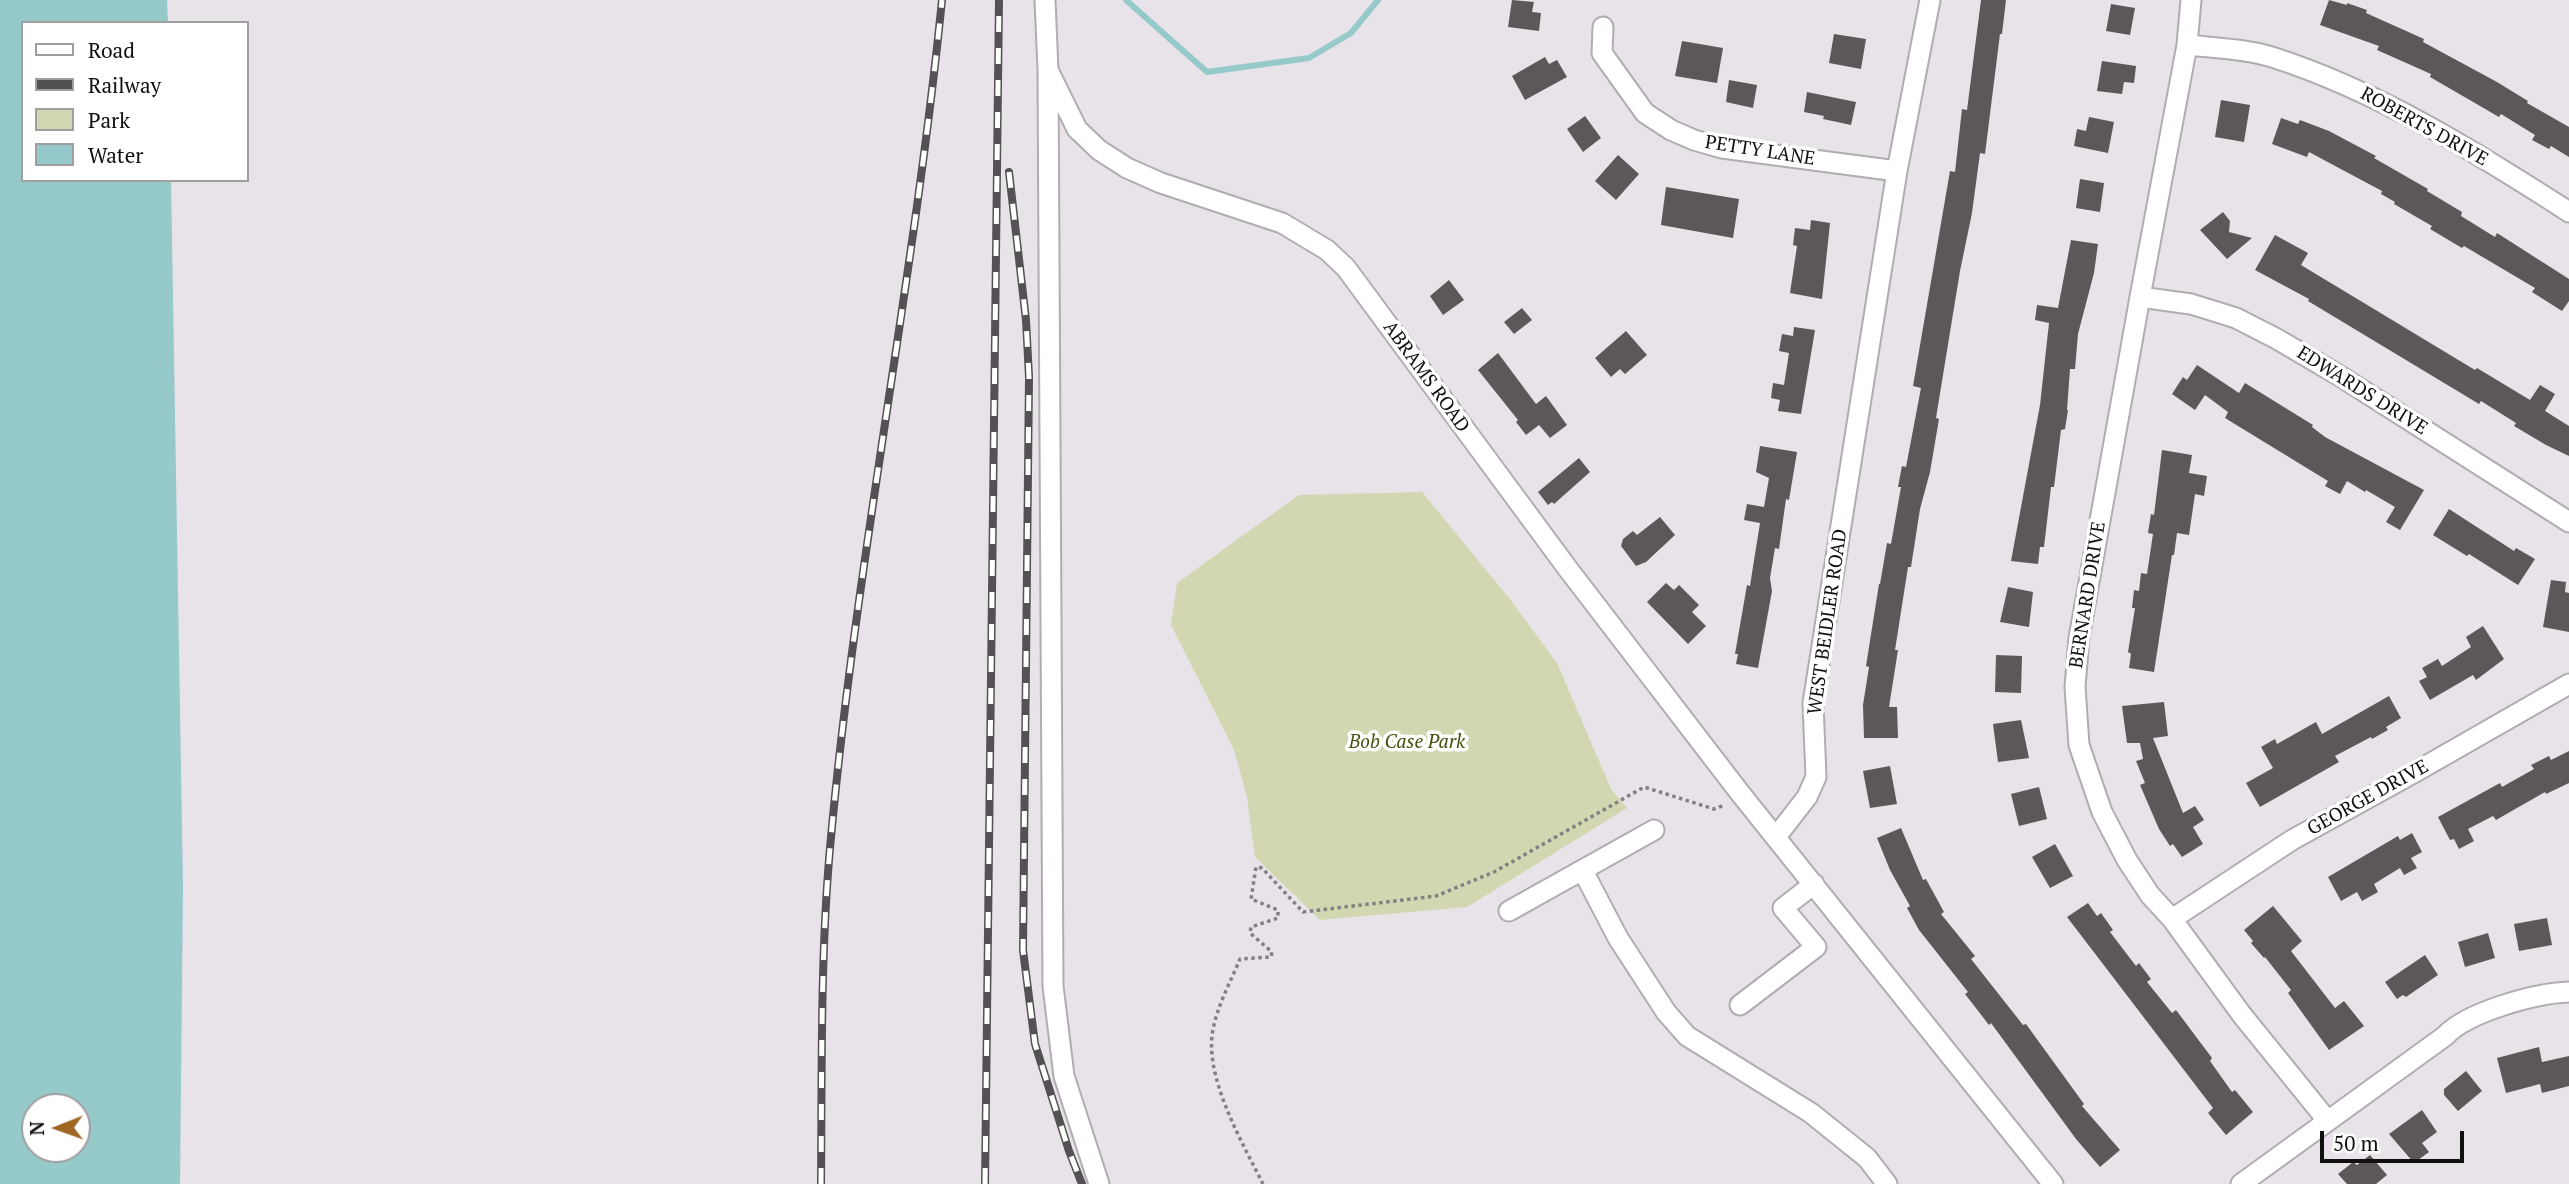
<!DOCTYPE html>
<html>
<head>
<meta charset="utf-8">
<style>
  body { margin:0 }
  #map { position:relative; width:2569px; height:1184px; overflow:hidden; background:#e7e3e8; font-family:"PT Serif",serif }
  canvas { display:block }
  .legend { position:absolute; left:21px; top:21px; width:228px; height:161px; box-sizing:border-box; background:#fff; border:2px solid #a09fa0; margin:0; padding:9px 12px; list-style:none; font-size:21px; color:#111011 }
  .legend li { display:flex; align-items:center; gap:14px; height:35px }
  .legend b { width:35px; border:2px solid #a09fa0 }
  .north { position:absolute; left:21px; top:1093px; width:70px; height:70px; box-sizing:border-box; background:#fff; border:2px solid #a09fa0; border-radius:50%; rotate:269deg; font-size:19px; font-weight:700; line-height:28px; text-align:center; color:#111011 }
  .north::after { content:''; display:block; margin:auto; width:24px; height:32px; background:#9f6723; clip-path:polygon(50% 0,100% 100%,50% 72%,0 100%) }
  .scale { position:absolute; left:2320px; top:1131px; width:144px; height:32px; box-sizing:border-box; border:4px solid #111011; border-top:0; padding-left:9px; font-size:21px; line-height:24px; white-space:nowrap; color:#111011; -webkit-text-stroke:5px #fff; paint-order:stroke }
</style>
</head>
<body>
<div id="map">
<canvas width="2569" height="1184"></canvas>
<ul class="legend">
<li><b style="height:9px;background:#fff"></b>Road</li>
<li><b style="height:9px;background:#535153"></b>Railway</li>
<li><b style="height:19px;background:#d3d7b1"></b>Park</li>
<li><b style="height:19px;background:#96c9c9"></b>Water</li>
</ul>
<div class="north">N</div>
<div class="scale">50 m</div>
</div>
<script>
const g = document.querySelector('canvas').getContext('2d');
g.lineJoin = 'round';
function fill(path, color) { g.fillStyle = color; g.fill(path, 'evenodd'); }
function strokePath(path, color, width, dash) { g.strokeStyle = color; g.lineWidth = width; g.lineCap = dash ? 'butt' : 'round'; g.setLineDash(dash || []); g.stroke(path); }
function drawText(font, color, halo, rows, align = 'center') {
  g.font = font + ' "PT Serif",serif'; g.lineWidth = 7; g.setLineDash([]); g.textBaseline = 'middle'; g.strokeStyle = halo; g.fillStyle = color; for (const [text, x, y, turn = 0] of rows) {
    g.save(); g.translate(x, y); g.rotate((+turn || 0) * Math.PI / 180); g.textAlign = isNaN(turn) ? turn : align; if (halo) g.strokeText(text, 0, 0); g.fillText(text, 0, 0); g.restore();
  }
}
fill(new Path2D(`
  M1422 492 1509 598 1557 663 1611 789 1627 808 1467 907 1320 920 1255 857 1247 797 1234 750 1171 625 1177 583 1299 495Z`), '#d3d7b1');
fill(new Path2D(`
  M0 0H167L168 23H23V180H171L183 887 180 1184H0ZM35 1107H77V1149H35Z`), '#96c9c9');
strokePath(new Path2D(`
  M1126 0 1207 72 1309 58 1351 33 1378 0`), '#96c9c9', 6);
fill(new Path2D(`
  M1512 0 1534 2 1532 12 1541 13 1539 31 1508 27Z
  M1981 0H2006L2002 34H2000L1985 154 1980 153 1972 213 1960 271 1936 418 1939 419 1930 472 1920 509 1911 567H1908L1895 650H1898L1889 707H1897L1898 738H1864L1863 705 1869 667 1866 666 1879 584H1880L1887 543 1891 544 1901 487H1898L1902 466 1906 467 1921 388 1913 386 1950 171 1955 172 1962 109 1967 110Z
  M2329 0 2347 5V3L2367 10 2366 13 2424 39 2423 42 2497 82 2528 101 2527 103 2569 127V157L2551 146 2549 149 2532 140 2535 135 2501 114 2499 117 2430 77 2431 74 2377 50 2379 46 2320 25Z
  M2111 4 2135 8 2130 35 2106 31Z
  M1834 34 1866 39 1861 69 1829 63Z
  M1682 41 1723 48 1717 83 1675 76Z
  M1545 57 1549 64 1557 60 1567 77 1525 100 1512 76Z
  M2102 61 2136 66 2134 83 2124 82 2122 94 2097 91Z
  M1729 80 1757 85 1753 108 1726 102Z
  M1807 92 1856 102 1851 125 1823 119 1824 116 1804 112Z
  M2221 100 2250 105 2244 142 2215 137Z
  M1585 116 1601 138 1583 152 1567 129Z
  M2089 117 2114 122 2108 153 2074 146 2077 129 2086 131Z
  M2281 118 2298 124 2300 120 2329 131 2376 156 2374 158 2428 189 2427 191 2462 212 2461 216 2495 237 2497 233 2569 279V301L2562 311 2532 292 2535 288 2464 246 2462 248 2430 229 2432 226 2394 204 2395 202 2381 194 2382 191 2309 152 2307 157 2272 144Z
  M1618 155 1639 174 1616 200 1595 181Z
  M2080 179 2104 183 2100 212 2076 208Z
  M1666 187 1739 199 1733 238 1661 225Z
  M2223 212 2230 221 2229 232 2252 238 2227 259 2200 230Z
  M1811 220 1830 223 1822 299 1790 293 1797 246 1793 245 1795 228 1810 230Z
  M2275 235 2308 253 2301 265 2475 370 2477 368 2530 400 2540 385 2555 394 2545 411 2569 426V456L2546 445 2514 426 2516 423 2481 401 2479 404 2308 301 2309 299 2255 270Z
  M2071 240 2098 244 2094 273 2078 334 2075 369H2070L2067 410H2068L2065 429 2061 430 2054 487H2051L2044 547H2040L2038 564 2011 561 2040 405 2049 323 2035 320 2037 305 2058 308Z
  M1449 280 1464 300 1443 315 1430 296Z
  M1522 308 1532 320 1514 334 1504 322Z
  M1794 327 1815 330 1801 414 1778 411 1780 400 1771 398 1773 383 1784 385 1789 353 1779 351 1782 334 1793 336Z
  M1626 331 1647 355 1625 374 1620 369 1611 377 1595 358Z
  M1498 353 1536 404 1546 396 1567 425 1550 438 1539 425 1526 435 1516 422 1518 420 1478 370Z
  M2197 365 2239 393 2245 383 2313 425 2312 427 2325 437 2424 490 2400 530 2386 522 2395 507 2366 490 2365 492 2347 481 2340 494 2325 486 2328 481 2225 418 2228 412 2205 395 2195 410 2172 394 2183 377 2187 380Z
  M1760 446 1797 452 1789 500 1786 499 1779 549 1775 548 1770 578 1772 591 1758 668 1736 664 1738 654H1735L1747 585 1750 586 1752 573 1760 523 1744 520 1747 504 1764 507 1769 478 1756 472Z
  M2162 450 2192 455 2189 473 2207 476 2204 496 2195 494 2189 535 2177 533 2174 555H2172L2154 672 2129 668 2131 654 2128 652 2135 608H2132L2134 590 2139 591 2141 573 2147 574 2153 534 2148 533 2151 514 2154 515Z
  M1579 458 1590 472 1554 504 1552 502 1548 505 1538 492Z
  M2449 509 2514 551 2516 548 2535 559 2518 585 2469 554 2467 556 2433 535Z
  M1660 517 1675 535 1646 562 1636 566 1621 546 1623 539 1633 531 1637 535Z
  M2551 580 2566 582 2565 592 2569 593V632L2543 627Z
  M1666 583 1674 590 1679 585 1699 605 1692 612 1706 626 1688 644 1647 602Z
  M2008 587 2033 592 2029 627 2000 622Z
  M2483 626 2504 659 2476 680 2473 675 2430 700 2419 681 2427 677 2422 668 2438 659 2442 666 2471 647 2466 637Z
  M1996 655 2022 656 2021 693 1995 692Z
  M2389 696 2401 718 2386 727 2388 730 2372 739 2371 737 2335 756 2339 762 2260 807 2246 783 2273 768 2261 747 2275 739 2277 744 2316 722 2322 734Z
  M2164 702 2168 736 2153 738 2183 813 2195 806 2204 820 2193 827 2203 844 2182 857 2173 844 2170 846 2159 829 2140 785 2145 783 2136 761 2143 759 2140 743H2127L2122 706Z
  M2021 720 2029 758 1998 762 1993 724Z
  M2569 751V783L2546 794 2545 792 2496 820 2493 816 2468 829 2474 841 2459 849 2454 839 2450 840 2438 817 2500 783 2502 787 2534 769 2531 765 2549 756 2551 760Z
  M1890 766 1897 804 1870 808 1863 771Z
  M2039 787 2047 819 2019 826 2011 794Z
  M1901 828 1923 880 1926 879 1944 912 1941 914 1975 956 1971 959 2023 1025 2026 1024 2084 1104 2082 1106 2120 1150 2100 1167 2076 1139 1991 1023 1989 1025 1965 994 1968 992 1919 930 1907 908 1910 906 1890 870 1877 838Z
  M2412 833 2422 852 2411 858 2417 868 2404 875 2400 868 2374 884 2378 892 2362 901 2357 892 2341 901 2328 877 2398 836 2400 840Z
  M2055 844 2073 876 2050 888 2032 857Z
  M2088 903 2097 916 2101 913 2113 930 2110 932 2136 966 2139 963 2151 979 2147 982 2172 1013 2176 1010 2212 1058 2210 1061 2232 1092 2235 1090 2253 1112 2226 1135 2208 1113 2213 1108 2067 917Z
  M2273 906 2302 941 2291 951 2335 1008 2344 1001 2364 1026 2329 1050 2288 993 2291 990 2265 957 2264 958 2251 943 2253 941 2244 930Z
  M2547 918 2552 945 2519 951 2514 924Z
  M2488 933 2495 958 2465 967 2458 942Z
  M2425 955 2438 975 2406 997 2403 995 2397 999 2385 982Z
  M2539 1047 2542 1062 2569 1056V1086L2542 1093 2540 1084 2506 1093 2497 1058Z
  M2466 1071 2482 1091 2458 1111 2444 1095V1089Z
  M2422 1110 2437 1132 2422 1143 2429 1152 2414 1163 2389 1134Z
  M2370 1155 2387 1175 2376 1184H2347L2338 1174 2353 1162 2357 1165Z`), '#5d575a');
const minor = new Path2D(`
  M1045 0 1048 70 1077 129 1099 150 1127 168 1161 183 1282 223 1327 250 1346 268 1568 569 1740 793 2053 1184
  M2191 0 2187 45 2140 297 2079 638 2075 687 2079 745 2102 812 2127 860 2150 895 2172 919 2242 1015 2327 1120
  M1603 27 1602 53 1645 113 1671 130 1694 140 1722 148 1897 171
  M2187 45C2215 48 2246 49 2272 57 2378 91 2476 152 2569 212
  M1048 74 1053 986 1064 1076 1099 1184
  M2140 297 2191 304 2236 318 2277 339 2340 376 2569 522
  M1776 837 1807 797 1816 777 1813 703 1897 171 1930 0
  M1583 871 1618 938 1666 1012 1687 1036 1811 1113 1867 1158 1887 1184
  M1509 911 1654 830
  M2172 919 2292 840 2417 771 2569 684
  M1740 1005 1816 947 1783 908 1814 884
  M2241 1184 2445 1036C2467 1012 2536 993 2569 992`);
strokePath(minor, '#b0acb1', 23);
strokePath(new Path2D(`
  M1263 1184C1243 1144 1207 1082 1212 1036 1215 1010 1230 983 1240 959L1271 957 1272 952 1250 933 1251 927 1278 918V910L1251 899 1256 867 1262 868 1303 912 1436 896 1494 872 1644 787 1714 809 1725 805`), '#838083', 3.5, [3.5, 3.5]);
strokePath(minor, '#fff', 19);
const rail = new Path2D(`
  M1009 172 1026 320 1029 377 1023 950 1035 1044 1069 1151 1082 1184
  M821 1184C822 1069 820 952 831 837 857 557 914 280 942 0
  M985 1184 999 0`);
strokePath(rail, '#535153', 8);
strokePath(rail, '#fff', 5, [16]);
drawText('19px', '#111011', '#fff', [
  ["ROBERTS DRIVE",2424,127,29],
  ["PETTY LANE",1760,151,9],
  ["ABRAMS ROAD",1426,377,54],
  ["EDWARDS DRIVE",2362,391,32],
  ["BERNARD DRIVE",2088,595,-81],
  ["WEST BEIDLER ROAD",1828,622,-82],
  ["GEORGE DRIVE",2368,798,-29]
]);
drawText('italic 19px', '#4b4e0e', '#fff', [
  ["Bob Case Park",1407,743]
]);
</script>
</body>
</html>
